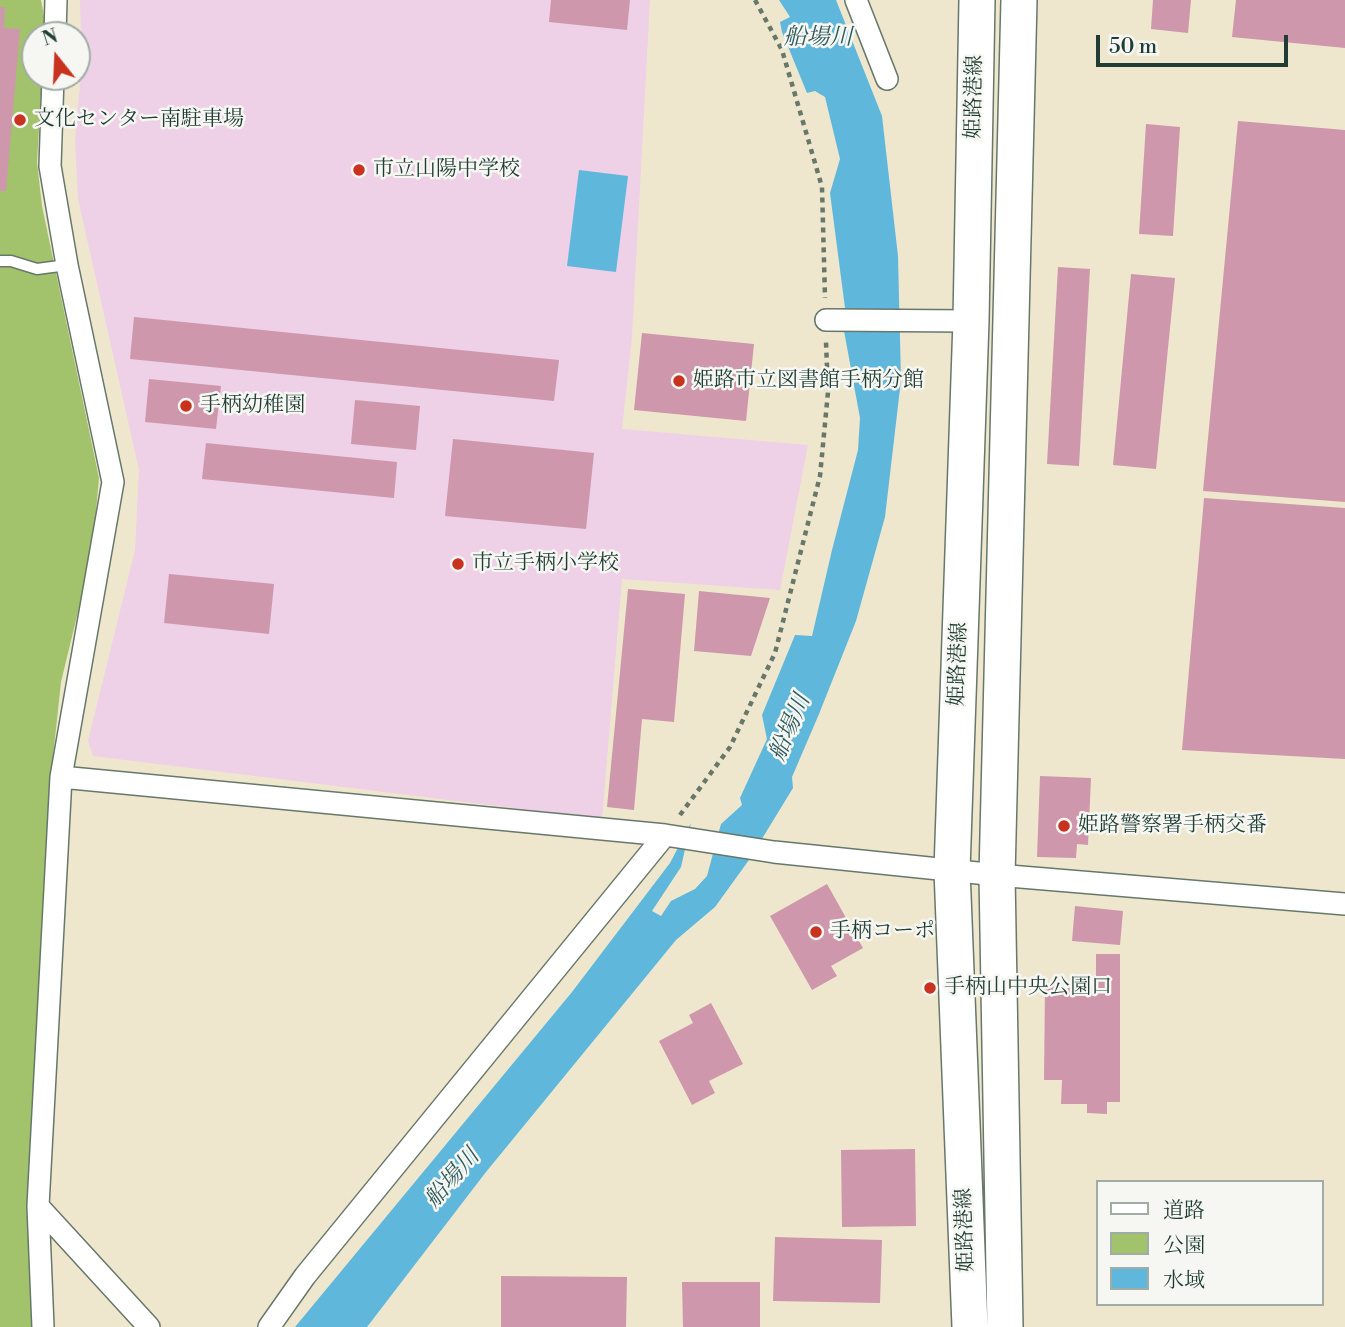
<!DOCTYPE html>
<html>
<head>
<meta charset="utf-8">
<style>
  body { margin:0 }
  #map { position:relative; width:1345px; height:1327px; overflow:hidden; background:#eee7ce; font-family:"Libre Bodoni","Noto Serif JP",serif }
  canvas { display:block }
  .legend { position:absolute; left:1096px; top:1180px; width:228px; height:126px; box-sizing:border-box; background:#f6f6f2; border:2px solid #a0aca6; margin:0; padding:9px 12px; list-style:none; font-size:21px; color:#1f3d34 }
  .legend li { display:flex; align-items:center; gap:14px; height:35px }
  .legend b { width:35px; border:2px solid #a0aca6 }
  .north { position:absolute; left:21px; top:21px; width:70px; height:70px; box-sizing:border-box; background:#f6f6f2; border:2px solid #a0aca6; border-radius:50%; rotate:342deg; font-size:19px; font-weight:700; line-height:28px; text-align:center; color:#1f3d34 }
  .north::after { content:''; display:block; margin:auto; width:24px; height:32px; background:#c8321e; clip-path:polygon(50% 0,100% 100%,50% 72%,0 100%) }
  .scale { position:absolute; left:1096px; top:35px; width:192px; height:32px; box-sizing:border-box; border:4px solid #1f3d34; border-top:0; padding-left:9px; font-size:21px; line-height:24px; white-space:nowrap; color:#1f3d34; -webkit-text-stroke:5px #f6f6f2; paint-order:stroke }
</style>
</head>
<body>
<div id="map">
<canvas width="1345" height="1327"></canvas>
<ul class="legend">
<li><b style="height:9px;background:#fff"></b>道路</li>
<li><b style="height:19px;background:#a2c36c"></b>公園</li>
<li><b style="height:19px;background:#5fb7dc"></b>水域</li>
</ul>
<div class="north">N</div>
<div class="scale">50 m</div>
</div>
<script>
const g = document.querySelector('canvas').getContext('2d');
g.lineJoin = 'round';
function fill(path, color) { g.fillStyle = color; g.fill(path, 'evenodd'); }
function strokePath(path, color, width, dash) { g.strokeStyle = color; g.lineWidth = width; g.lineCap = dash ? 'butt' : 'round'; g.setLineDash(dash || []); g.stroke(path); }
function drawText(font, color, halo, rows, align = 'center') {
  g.font = font + ' "Libre Bodoni","Noto Serif JP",serif'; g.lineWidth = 5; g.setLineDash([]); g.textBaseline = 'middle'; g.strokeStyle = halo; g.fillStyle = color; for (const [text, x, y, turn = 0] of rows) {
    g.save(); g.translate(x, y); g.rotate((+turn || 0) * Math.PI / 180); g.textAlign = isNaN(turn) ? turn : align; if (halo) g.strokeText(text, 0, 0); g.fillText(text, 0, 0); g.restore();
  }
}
fill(new Path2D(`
  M80 0H650L632 337 622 429 808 445 780 590 622 579 602 819 93 756 88 741 135 550 139 470 78 199 75 141 82 62Z`), '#eed0e7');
fill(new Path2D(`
  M0 0H41L45 21 44 35H35V77H42L37 162 42 206 99 478 92 554 61 682 50 785 32 1327H0Z`), '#a2c36c');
fill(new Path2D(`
  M779 0H836L882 116 898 256 901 380 885 517 856 621 819 714 792 777 793 788 749 860 715 907 676 940 486 1172 367 1327H295L572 992 670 863 691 823 681 867 652 911 661 916 671 901 695 889 707 876 721 824 742 805 740 798 767 739 762 715 795 635 812 636 832 550 858 450 860 418 840 309 845 308 830 193 840 159 825 97 815 91 807 93 782 32 780 22 790 17Z
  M579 170 628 176 616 272 567 266Z`), '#5fb7dc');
fill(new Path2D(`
  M551 0H630L627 30 549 22Z
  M1153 0H1191L1188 33 1151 29Z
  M1236 0H1345V48L1232 37Z
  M0 7H5L4 28 20 29 6 191H0Z
  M1238 121 1345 130V502L1203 491Z
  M1146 124 1180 127 1173 236 1139 234Z
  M1058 267 1090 269 1079 466 1047 464Z
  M1131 274 1175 278 1156 469 1113 465Z
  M134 317 559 360 554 401 130 359Z
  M642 333 754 344 746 421 634 410Z
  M149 379 221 386 216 429 145 422Z
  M355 400 420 406 416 450 351 444Z
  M453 439 594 453 586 529 445 516Z
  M206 443 397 462 394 498 202 479Z
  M1204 498 1345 508V759L1182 750Z
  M169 574 274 584 269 634 164 623Z
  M628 589 685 594 674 722 642 719 634 810 607 807Z
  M699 591 770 598 751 656 694 651Z
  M1040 776 1091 778 1088 845 1077 844 1076 858 1037 857Z
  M827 884 863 948 831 966 837 976 812 990 770 916Z
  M1075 906 1123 911 1120 945 1072 941Z
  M1096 954H1120V1102H1107V1114L1087 1113V1104H1061L1062 1080H1044L1045 986H1096Z
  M711 1003 743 1064 709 1081 715 1093 692 1105 659 1041 693 1023 689 1015Z
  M915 1149 916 1226 842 1227 841 1150Z
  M775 1237 882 1240 880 1303 773 1301Z
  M501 1276 627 1277 626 1327H501Z
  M682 1282H760V1327H683Z`), '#ce97ac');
const service = new Path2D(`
  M0 261H11L37 269 67 265`);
const minor = new Path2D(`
  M856 0 887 79
  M55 35 56 0
  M826 320 971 321
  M61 777 665 835 774 852 997 875 1345 904
  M38 1206 149 1327
  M43 1327 38 1206 61 777 113 482 67 265 50 166 53 77
  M269 1327 305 1276 665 835`);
const primary = new Path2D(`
  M970 1327 952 870 971 321 977 0
  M1005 1327 997 875 1019 0`);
strokePath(service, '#67786a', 13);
strokePath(minor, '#67786a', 24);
strokePath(primary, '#67786a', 38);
strokePath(new Path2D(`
  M755 0 782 50 822 187 825 298
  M680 815 730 747 775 653 820 476 828 392 826 342`), '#67786a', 4.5, [5, 5]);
strokePath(service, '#fff', 10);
strokePath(minor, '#fff', 21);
strokePath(primary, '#fff', 35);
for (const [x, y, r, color] of [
  [20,120,7,"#c8321e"],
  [359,170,7,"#c8321e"],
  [679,381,7,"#c8321e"],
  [186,406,7,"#c8321e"],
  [458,564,7,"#c8321e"],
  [1064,826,7,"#c8321e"],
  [816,932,7,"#c8321e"],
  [930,988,7,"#c8321e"]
]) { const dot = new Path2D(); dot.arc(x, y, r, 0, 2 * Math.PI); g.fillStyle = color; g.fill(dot); strokePath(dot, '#f6f6f2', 2.5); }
drawText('21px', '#1f3d34', '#f6f6f2', [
  ["姫路港線",975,97,-89],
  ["姫路港線",959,664,-88],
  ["姫路港線",966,1230,-92]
]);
drawText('21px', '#1f3d34', '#f6f6f2', [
  ["文化センター南駐車場",34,120],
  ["市立山陽中学校",373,170],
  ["姫路市立図書館手柄分館",693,381],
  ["手柄幼稚園",200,406],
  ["市立手柄小学校",472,564],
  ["姫路警察署手柄交番",1078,826],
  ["手柄コーポ",830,932],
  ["手柄山中央公園口",944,988]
], 'left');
drawText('italic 23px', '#2f5c5e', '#f6f6f2', [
  ["船場川",818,38],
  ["船場川",791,728,-67],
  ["船場川",453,1179,-49]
]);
</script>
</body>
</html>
